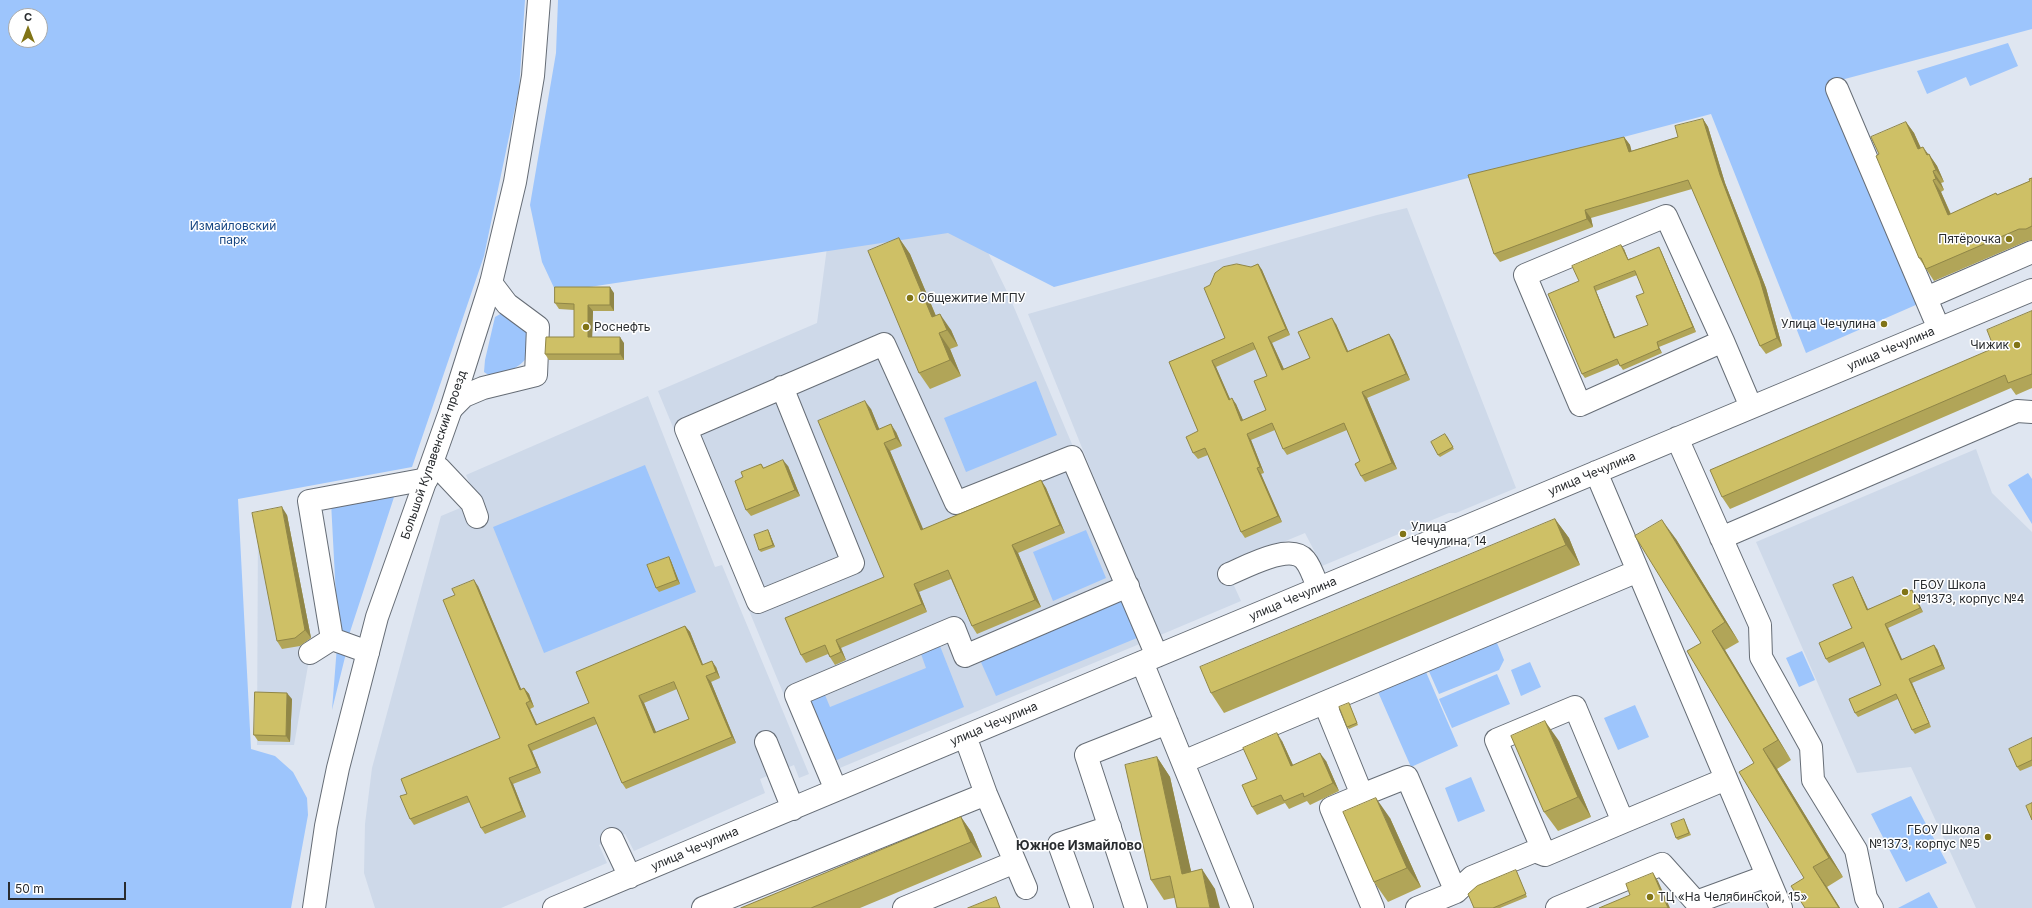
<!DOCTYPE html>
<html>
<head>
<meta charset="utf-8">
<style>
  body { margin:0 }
  #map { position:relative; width:2032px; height:908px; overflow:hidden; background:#dfe6f1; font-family:Inter,sans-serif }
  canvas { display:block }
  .north { position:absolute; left:8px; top:8px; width:40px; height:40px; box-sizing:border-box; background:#fff; border:1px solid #a9abac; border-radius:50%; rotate:0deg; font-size:11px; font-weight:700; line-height:16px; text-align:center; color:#292c2f }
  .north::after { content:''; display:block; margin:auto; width:14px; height:18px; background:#817416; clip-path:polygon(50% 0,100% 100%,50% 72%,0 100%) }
  .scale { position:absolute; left:8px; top:882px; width:118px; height:18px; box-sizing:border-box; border:2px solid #292c2f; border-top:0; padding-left:5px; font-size:12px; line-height:14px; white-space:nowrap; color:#292c2f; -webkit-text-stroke:3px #fff; paint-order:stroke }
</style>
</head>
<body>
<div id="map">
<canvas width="2032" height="908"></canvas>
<div class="north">С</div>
<div class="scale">50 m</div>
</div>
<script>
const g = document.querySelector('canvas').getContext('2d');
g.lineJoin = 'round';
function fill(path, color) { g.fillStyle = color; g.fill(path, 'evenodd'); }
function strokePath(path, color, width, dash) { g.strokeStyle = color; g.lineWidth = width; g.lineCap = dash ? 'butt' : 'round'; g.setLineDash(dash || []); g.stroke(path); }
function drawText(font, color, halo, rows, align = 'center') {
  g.font = font + ' Inter,sans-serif'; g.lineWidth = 3; g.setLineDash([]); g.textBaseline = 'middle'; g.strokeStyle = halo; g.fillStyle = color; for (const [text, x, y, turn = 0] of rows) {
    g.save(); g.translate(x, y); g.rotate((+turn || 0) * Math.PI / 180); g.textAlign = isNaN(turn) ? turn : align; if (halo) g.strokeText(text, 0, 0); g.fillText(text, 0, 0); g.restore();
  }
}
fill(new Path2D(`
  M1407 208 1516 488 1456 513H1449L1322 566 1305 533 1225 566 1241 601 1158 636 1028 314 1377 215Z
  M978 232 1010 298 1147 621 1142 643 818 777 658 391 817 323 828 240 831 233Z
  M648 396 715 567 722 565 809 774 799 778 794 765 760 779 765 793 634 851 625 834 599 845 607 863 501 908H375L364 873 365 824 372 768 441 516 477 501 466 475Z
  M1976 449 1992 493 2032 532V908H1976L1911 767 1857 773 1756 542Z
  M287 515 312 643 294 745H257L258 521Z`), '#ced9e9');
fill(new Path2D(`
  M0 0H525L519 89 484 256 412 467 238 499 251 749 275 756 293 772 307 798 308 815 291 908H0ZM16 16H40V40H16Z
  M558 0H2032V29L1826 84 1918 304 1806 353 1711 114 1054 287 948 233 556 292 542 262 530 205 556 53Z
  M2008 43 2018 66 1970 86 1966 77 1927 94 1917 71Z
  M504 312 526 323C527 332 529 343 528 352 526 368 502 373 490 376L484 372 485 360 495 317Z
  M1036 381 1057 435 966 472 944 418Z
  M645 465 696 592 544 653 493 527Z
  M2028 473 2032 479V524L2008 485Z
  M396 491 348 638 338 635 331 502Z
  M1086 530 1106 578 1053 601 1033 552Z
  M1121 601 1137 638 996 696 980 660Z
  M1495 638 1504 660 1499 670 1439 694 1427 667Z
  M337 646 347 649 332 710Z
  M940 646 964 707 832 762 807 703 825 695 830 707 926 668 921 654Z
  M1802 651 1815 680 1799 687 1786 658Z
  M1530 662 1541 687 1521 696 1511 670Z
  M1426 672 1458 746 1411 767 1378 692Z
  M1497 674 1510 704 1452 728 1439 699Z
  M1635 705 1649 737 1618 750 1604 718Z
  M1471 777 1485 811 1458 822 1445 788Z
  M1911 796 1947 863 1906 882 1871 814Z
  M1929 892 1938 908H1898Z`), '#9dc5fc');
const minor = new Path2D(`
  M1837 89 1939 329
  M1926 298 2032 252
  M1723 341 1666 216 1525 275 1580 405 1723 341 1751 407
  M782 387 853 563 758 602 686 429 884 344 956 503 1072 457 1157 656
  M451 409 464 396 483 388 536 375 538 327 507 304 491 283
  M1677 438 1760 625 1761 657 1811 747 1813 780 1856 850 1866 898 1872 908
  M432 466 439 468 472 503 477 517
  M1596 472 1781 908
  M1721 538 2017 411 2032 412
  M1229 574C1246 567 1290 542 1305 560 1311 567 1315 580 1318 588
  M332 639 309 501 427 479
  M310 653 332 639 368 652
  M1142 662 1242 908
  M1325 704 1362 795 1331 808 1373 908
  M1575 707 1623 822 1545 855 1496 740Z
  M766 742 793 809
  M1183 762 1638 571
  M836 790 796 695 954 628 965 656 1128 586
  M1362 795 1407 777 1456 892 1417 908
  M1623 822 1726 779
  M612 839 630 877
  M1015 862 1026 888
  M1456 892 1472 877 1535 851 1545 855
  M554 908 2032 290
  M703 908 986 794
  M904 908 1015 862 986 794 965 736
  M1082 908 1059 844 1110 827
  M1136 908 1086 755 1167 723
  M1557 908 1662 864 1696 902 1767 876`);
const major = new Path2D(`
  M314 908 326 826 338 768 377 617 451 409 491 283 515 182 533 76 539 0`);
strokePath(minor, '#666d76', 24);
strokePath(major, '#666d76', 24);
strokePath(minor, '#fff', 22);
strokePath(major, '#fff', 22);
fill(new Path2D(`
  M1703 119 1708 127 1725 183 1766 288 1782 346 1766 354 1760 346 1692 189 1591 218 1593 227 1500 262 1494 254 1624 137 1630 145 1631 151 1678 137Z
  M1906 122 1914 133 1921 148 1929 155 1937 166 1944 182 1941 183 1944 190 1941 192 1951 214 1996 193 1997 195 2030 181 2032 178V240L2027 241 1934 281 1919 258 1879 154Z
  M899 238 910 254 936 316 951 330 958 346 950 349 961 376 930 389 919 373Z
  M1624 249 1628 259 1661 251 1696 332 1659 347 1662 353 1623 370 1619 364 1585 378 1582 374 1579 281ZM1637 275 1644 293 1648 325 1615 338 1596 291Z
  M1258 264 1262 270 1290 335 1272 343 1284 369 1310 358 1336 324 1348 351 1389 334 1393 340 1410 380 1367 398 1397 469 1365 482 1361 476 1360 461 1347 430 1287 455 1283 449 1275 430 1251 440 1264 473 1261 474 1282 522 1245 538 1241 532 1208 455 1198 459 1193 453 1198 431 1169 362 1225 338 1210 285ZM1256 349 1267 376 1266 410 1243 420 1236 404 1230 399 1216 367Z
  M614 293V311H593L592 337 624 343V360H549L545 354 574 337V310L559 309 555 303Z
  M2032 311V388L2016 395 2011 388 1730 509 1722 497 1994 348Z
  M871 409 879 429 896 432 902 446 890 451 923 530 1041 480 1046 488 1065 533 1018 553 1041 607 977 634 972 626 951 579 919 592 927 612 841 648 846 660 835 665 828 654 806 663 801 655 884 577Z
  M1447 436 1454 449 1440 457 1438 455Z
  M761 464 764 468 788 466 800 496 751 516 746 510 743 477Z
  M287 515 311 638 300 646 282 649 277 641Z
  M1555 519 1569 538 1580 565 1224 713 1211 693Z
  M768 530 769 532 775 547 761 552 759 550Z
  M1676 539 1739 642 1725 650 1791 760 1777 769 1843 877 1827 887 1840 908H1805L1804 878 1754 763 1701 643Z
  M669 557 671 561 680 584 659 592 656 588Z
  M1855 581 1868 609 1914 594 1923 612 1888 628 1902 659 1937 649 1945 669 1912 683 1931 727 1915 734 1912 730 1898 699 1858 717 1855 713 1881 685 1865 647 1829 663 1826 659 1852 628Z
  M478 586 521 689 524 688 529 694 534 707 530 709 537 725 589 703 685 626 690 632 703 665 716 667 720 678 711 682 736 743 626 789 622 783 597 724 532 751 541 773 513 784 526 817 485 834 481 828 470 802 414 825 410 819 407 794 500 738ZM677 689 689 719 656 733 644 703Z
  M292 699 290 742 258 741 254 735Z
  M1349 703 1358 725 1349 729 1347 727Z
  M2032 738V766L2020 771 2017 767Z
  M1282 741 1293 765 1326 761 1339 791 1310 805 1307 801 1289 809 1285 803 1257 815 1252 807 1257 779Z
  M1559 741 1591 817 1558 831 1544 812Z
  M1157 757 1170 777 1191 872 1215 889 1164 900 1151 880Z
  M961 817 972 833 982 857 860 908H741Z
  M1390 818 1421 887 1388 902 1374 882Z
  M1684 819 1691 835 1678 840 1676 838Z
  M1516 870 1517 872 1527 897 1500 908H1474Z`), '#b1a558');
fill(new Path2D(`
  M1703 119 1708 127 1725 183 1766 288 1782 346 1777 338 1720 175Z
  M1906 122 1914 133 1926 160 1918 149Z
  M1624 137 1630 145 1634 160 1629 152Z
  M1923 147 1931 158 1927 155Z
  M1929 154 1937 166 1944 182 1936 170Z
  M1933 171 1941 183 1944 190 1936 179Z
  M1933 180 1941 192 1956 227 1948 215Z
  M1585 210 1591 218 1593 227 1587 219Z
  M899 238 910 254 943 333 932 317Z
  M1621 245 1624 249 1630 264 1628 260Z
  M1659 247 1661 251 1696 332 1693 327Z
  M1258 264 1262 270 1290 335 1286 329Z
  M610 287 614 293V311L610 305Z
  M1594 287 1596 291 1617 342 1614 338Z
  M588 305 593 311 592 343 588 337Z
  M940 314 951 330 958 346 947 330Z
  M1332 318 1336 324 1351 358 1347 352Z
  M939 333 950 349 961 376 950 360Z
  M1389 334 1393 340 1410 380 1406 374Z
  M620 337 624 343V360L620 354Z
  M1268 337 1272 343 1287 376 1282 370Z
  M1657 342 1659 347 1662 353 1659 349Z
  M1212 361 1216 367 1233 406 1229 400Z
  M1362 392 1367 398 1397 469 1392 463Z
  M1232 398 1236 404 1246 427 1241 421Z
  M865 401 871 409 883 438 877 430Z
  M891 424 896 432 902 446 896 438Z
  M1247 434 1251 440 1264 473 1260 467Z
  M884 443 890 451 927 538 921 530Z
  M783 460 788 466 800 496 795 490Z
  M1257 468 1261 474 1282 522 1278 516Z
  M1041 480 1046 488 1065 533 1060 525Z
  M282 507 287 515 311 638 305 630Z
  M1555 519 1569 538 1580 565 1566 545Z
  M1662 520 1676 539 1739 642 1725 622Z
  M768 530 769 532 775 547 773 545Z
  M1012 545 1018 553 1041 607 1035 600Z
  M669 557 671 561 680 584 677 580Z
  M1853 577 1855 581 1870 614 1867 610Z
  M474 580 478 586 524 696 520 690Z
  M914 584 919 592 927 612 922 604Z
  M1912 590 1923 612 1920 608Z
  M1885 624 1888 628 1904 664 1901 660Z
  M685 626 690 632 706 672 702 665Z
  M1712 631 1725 650 1791 760 1778 740Z
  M836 640 841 648 846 660 841 652Z
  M1934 645 1937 649 1945 669 1942 665Z
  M712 661 716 667 720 678 716 672Z
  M706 676 711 682 736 743 732 737Z
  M1909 679 1912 683 1931 727 1929 723Z
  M524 688 529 694 534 707 530 701Z
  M287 693 292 699 290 742 286 736Z
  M639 696 644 703 659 739 654 733Z
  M526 703 530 709 540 731 536 725Z
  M1545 721 1559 741 1591 817 1578 797Z
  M1277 733 1282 741 1297 774 1291 766Z
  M528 745 532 751 541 773 537 767Z
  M1763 749 1777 769 1843 877 1829 858Z
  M1320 753 1326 761 1339 791 1333 783Z
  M1157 757 1170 777 1196 893 1182 874Z
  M509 778 513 784 526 817 522 811Z
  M1376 798 1390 818 1421 887 1407 868Z
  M961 817 972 833 982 857 971 842Z
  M1813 867 1827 887 1840 908H1839Z
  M1202 869 1215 889 1220 908H1210Z
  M1653 873 1658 881 1670 908H1668Z`), '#908647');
const building = new Path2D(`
  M1703 119 1720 175 1760 280 1777 338 1760 346 1688 180 1585 210 1587 219 1494 254 1468 175 1624 137 1629 152 1678 137 1675 126Z
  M1906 122 1918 149 1923 147 1927 155 1929 154 1936 170 1933 171 1936 179 1933 180 1948 215 1996 193 1997 195 2030 181 2029 179 2032 178V226L2026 229H2019L1926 269 1921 258H1919L1876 156 1879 154 1871 137Z
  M899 238 932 317 940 314 947 330 939 333 950 360 919 373 868 251Z
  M1621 245 1628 260 1659 247 1693 327 1657 342 1659 349 1620 366 1617 359 1582 374 1548 294 1579 281 1572 266ZM1635 271 1644 293 1636 296 1648 325 1614 338 1594 287Z
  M1237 264 1251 267 1258 264 1286 329 1268 337 1282 370 1310 358 1298 332 1332 318 1347 352 1389 334 1406 374 1362 392 1392 463 1361 476 1355 464 1360 461 1344 423 1283 449 1272 423 1247 434 1260 467 1257 468 1278 516 1241 532 1205 448 1193 453 1186 437 1198 431 1169 362 1225 338 1204 288 1210 285 1215 273 1223 267ZM1253 343 1267 376 1254 381 1266 410 1241 421 1232 398 1229 400 1212 361Z
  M555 287H610V305H588V337H620V354H545L546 337H574V304L555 303Z
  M2032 311V374L2008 383 2005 375 1722 497 1710 470 1994 348 1987 330Z
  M865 401 877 430 891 424 896 438 884 443 921 530 1041 480 1060 525 1012 545 1035 600 972 626 948 570 914 584 922 604 836 640 841 652 830 657 825 645 801 655 785 618 884 577 818 421Z
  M1445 434 1453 447 1438 455 1431 442Z
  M783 460 795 490 746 510 735 481 743 477 741 472 761 464 763 468Z
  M282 507 305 630 295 638 277 641 252 513Z
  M1555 519 1566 545 1211 693 1200 667Z
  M1662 520 1725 622 1712 631 1778 740 1763 749 1829 858 1813 867 1839 908H1805L1791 886 1804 878 1739 772 1754 763 1687 651 1701 643 1635 536Z
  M768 530 773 545 759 550 754 535Z
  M669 557 677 580 656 588 647 565Z
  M1853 577 1867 610 1912 590 1920 608 1885 624 1901 660 1934 645 1942 665 1909 679 1929 723 1912 730 1896 694 1855 713 1849 699 1881 685 1863 642 1826 659 1819 643 1852 628 1833 585Z
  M474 580 520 690 524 688 530 701 526 703 536 725 589 703 576 672 685 626 702 665 712 661 716 672 706 676 732 737 622 783 594 717 528 745 537 767 509 778 522 811 481 828 467 796 410 819 400 796 407 794 401 779 500 738 443 600 455 595 452 589ZM674 682 689 719 654 733 639 696Z
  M255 692 287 693 286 736 254 735Z
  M1349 703 1357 723 1347 727 1339 707Z
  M1545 721 1578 797 1544 812 1511 736Z
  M1277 733 1291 766 1320 753 1333 783 1304 797 1303 793 1284 801 1281 795 1252 807 1242 785 1257 779 1243 748Z
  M2032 738V760L2017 767 2009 749Z
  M1157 757 1182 874 1202 869 1210 908H1177L1170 876 1151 880 1125 765Z
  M1376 798 1407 868 1374 882 1343 812Z
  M2032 803V820L2026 806Z
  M961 817 971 842 811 908H741Z
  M1684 819 1689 833 1676 838 1671 824Z
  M1516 870 1526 894 1493 908H1474L1468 894 1477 886Z
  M1653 873 1668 908H1599L1630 895 1626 884Z
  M996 897 1000 908H968Z`);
fill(building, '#cec066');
strokePath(building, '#908647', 1);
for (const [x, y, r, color] of [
  [2009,239,4,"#817416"],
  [910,298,4,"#817416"],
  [1884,324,4,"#817416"],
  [586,327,4,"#817416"],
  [2017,345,4,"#817416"],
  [1403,534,4,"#817416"],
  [1905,592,4,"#817416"],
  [1988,837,4,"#817416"],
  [1650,897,4,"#817416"]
]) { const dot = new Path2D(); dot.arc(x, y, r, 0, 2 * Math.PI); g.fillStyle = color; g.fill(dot); strokePath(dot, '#fff', 1.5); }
drawText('12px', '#164683', '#fff', [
  ["Измайловский",233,226],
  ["парк",233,240]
]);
drawText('12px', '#292c2f', '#fff', [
  ["Пятёрочка",2001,239,"right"],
  ["Общежитие МГПУ",918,298],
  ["Улица Чечулина",1876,324,"right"],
  ["Роснефть",594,327],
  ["Чижик",2009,345,"right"],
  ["Улица",1411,527],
  ["Чечулина, 14",1411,541],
  ["ГБОУ Школа",1913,585],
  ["№1373, корпус №4",1913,599],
  ["ГБОУ Школа",1980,830,"right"],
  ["№1373, корпус №5",1980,844,"right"],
  ["ТЦ «На Челябинской, 15»",1658,897]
], 'left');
drawText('12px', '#292c2f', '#fff', [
  ["улица Чечулина",1891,349,-23],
  ["Большой Купавенский проезд",434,455,-71],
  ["улица Чечулина",1592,474,-23],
  ["улица Чечулина",1293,599,-23],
  ["улица Чечулина",994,724,-23],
  ["улица Чечулина",695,849,-23]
]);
drawText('bold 13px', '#292c2f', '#fff', [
  ["Южное Измайлово",1079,846]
]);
</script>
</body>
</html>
